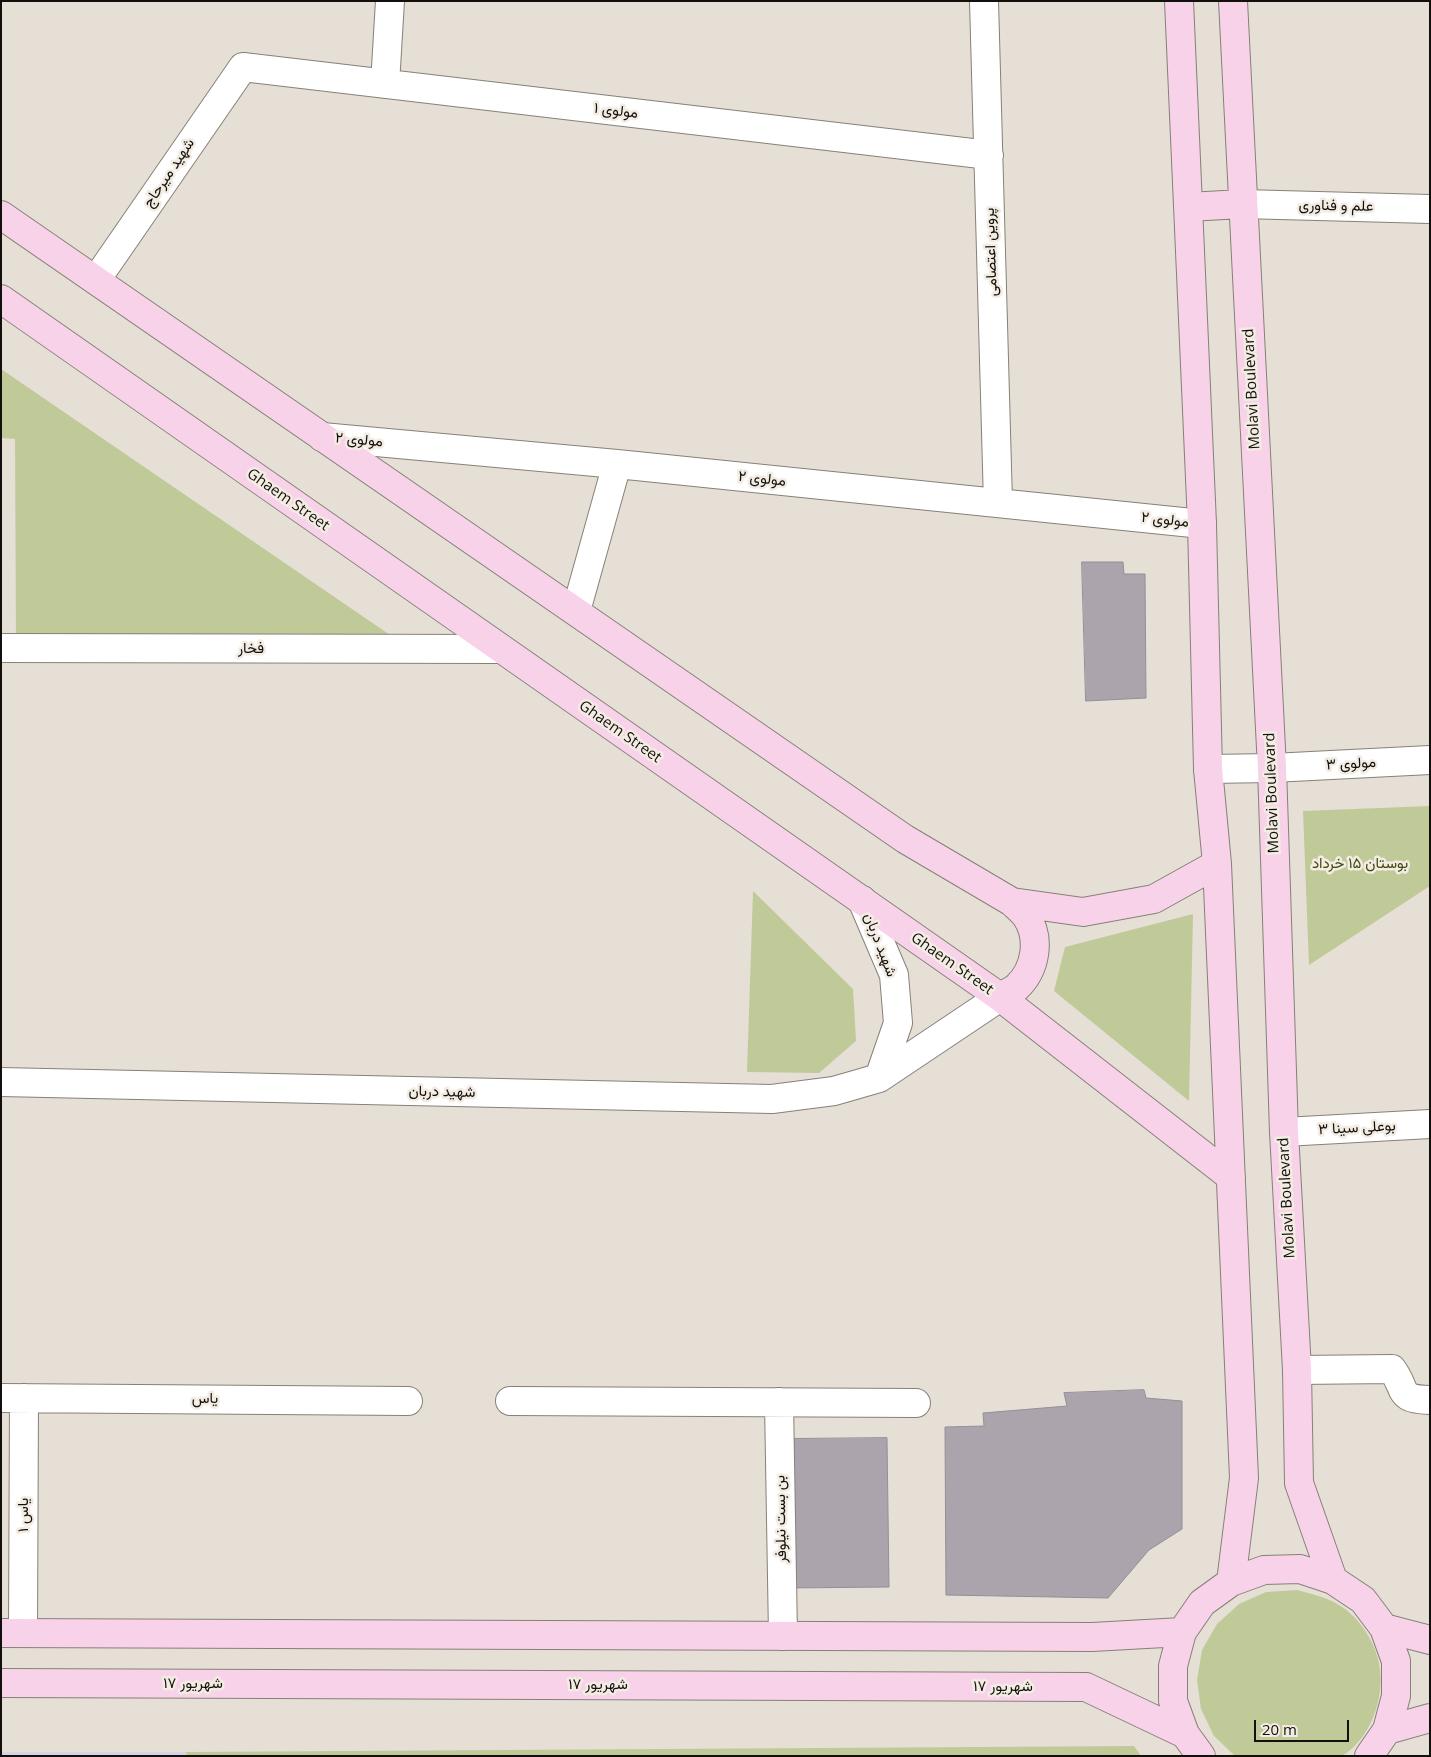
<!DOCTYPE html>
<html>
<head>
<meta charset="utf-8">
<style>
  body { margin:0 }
  #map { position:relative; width:1431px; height:1757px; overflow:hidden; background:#e6dfd6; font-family:"Open Sans",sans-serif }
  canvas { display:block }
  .frame { position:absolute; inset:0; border:2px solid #120f0c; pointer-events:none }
  .scale { position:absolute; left:1254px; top:1720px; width:95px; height:22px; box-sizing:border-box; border:2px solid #120f0c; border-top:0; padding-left:6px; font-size:15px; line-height:18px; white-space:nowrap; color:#120f0c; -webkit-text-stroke:4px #f3ece3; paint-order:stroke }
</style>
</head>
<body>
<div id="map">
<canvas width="1431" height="1757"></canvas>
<div class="frame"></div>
<div class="scale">20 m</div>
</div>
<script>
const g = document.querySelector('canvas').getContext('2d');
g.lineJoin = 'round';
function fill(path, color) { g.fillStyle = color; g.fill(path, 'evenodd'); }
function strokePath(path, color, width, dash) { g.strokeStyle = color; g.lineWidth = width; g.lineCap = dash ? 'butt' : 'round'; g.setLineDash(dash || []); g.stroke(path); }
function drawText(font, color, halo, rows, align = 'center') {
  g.font = font + ' "Open Sans",Vazirmatn,sans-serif'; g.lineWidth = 5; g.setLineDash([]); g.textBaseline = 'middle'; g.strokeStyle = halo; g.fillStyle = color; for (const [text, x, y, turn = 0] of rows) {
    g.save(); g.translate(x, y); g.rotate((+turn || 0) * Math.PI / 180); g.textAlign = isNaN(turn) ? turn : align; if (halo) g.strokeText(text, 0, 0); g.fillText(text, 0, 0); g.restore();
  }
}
fill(new Path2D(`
  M1 1752H186L187 1756H1Z`), '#d6d3e9');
fill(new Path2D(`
  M1 369 393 637 16 643 15 439 1 438Z
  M1430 806V886L1309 965 1303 811Z
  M753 891 853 989 856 1041 819 1073 747 1072Z
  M1193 914 1189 1101 1054 991 1065 947Z
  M1297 1590C1317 1595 1337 1600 1352 1615 1366 1628 1378 1650 1380 1669 1384 1700 1370 1739 1342 1756H1235L1214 1736 1201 1709 1197 1680 1202 1650 1217 1624 1239 1604 1266 1592Z
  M1134 1746 1141 1756H187L186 1752Z`), '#c0ca99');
const building = new Path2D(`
  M1082 562H1123L1124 574H1145L1146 698 1086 701Z
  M1144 1390 1146 1398 1182 1401V1529L1149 1550 1108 1598 946 1595 945 1427 984 1426 983 1413 1067 1406 1064 1393Z
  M887 1438 889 1587 787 1588 785 1439Z`);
fill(building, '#aba4ad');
strokePath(building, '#958e96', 1);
const street = new Path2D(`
  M984 1 998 503
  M385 84 390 1
  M1242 204 1430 209
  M96 280 243 67 989 155
  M322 437 617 464 1202 524
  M576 611 617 464
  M1 648 501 649
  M1208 769 1272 768 1430 760
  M862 900 894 975 898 1023 879 1078
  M1 1082 772 1099 834 1091 879 1078 1000 997
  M1284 1132 1430 1124
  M1297 1370 1392 1369C1408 1391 1396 1399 1430 1400
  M1 1398 408 1401
  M510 1401 916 1403
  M779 1402 783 1636
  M23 1633 24 1398`);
const secondary = new Path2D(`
  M1179 1 1202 524 1208 769 1217 864 1244 1478 1231 1582
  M1233 1 1272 768 1284 1132 1297 1370 1299 1483 1333 1580
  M1188 207 1242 204
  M1 215 905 839 1012 902 1083 912 1154 899 1217 864
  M1 299 1000 997 1231 1177
  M1000 997C1005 994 1012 991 1017 987 1036 969 1041 938 1026 916 1022 911 1016 906 1012 902
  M1384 1628 1430 1640
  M1 1633 1092 1637 1182 1632
  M1 1683 1086 1687 1185 1734
  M1387 1730 1430 1718
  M1201 1756 1185 1734 1173 1701V1666L1182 1632 1202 1603 1231 1582 1264 1570 1300 1569 1333 1580 1363 1600 1384 1628 1396 1661V1696L1387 1730 1369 1756`);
strokePath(street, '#868078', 30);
strokePath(secondary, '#868078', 30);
strokePath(street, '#fff', 28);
strokePath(secondary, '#f8d2e9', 28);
drawText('15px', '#120f0c', '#f3ece3', [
  ["مولوی ۱",616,111,7],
  ["شهید میرحاج",169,173,-56],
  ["علم و فناوری",1336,206,1],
  ["پروین اعتصامی",991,252,-92],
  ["Molavi Boulevard",1252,389,-93],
  ["مولوی ۲",359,440,5],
  ["مولوی ۲",762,479,6],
  ["Ghaem Street",288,500,35],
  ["مولوی ۲",1165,520,6],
  ["فخار",251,649],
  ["Ghaem Street",620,732,35],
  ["مولوی ۳",1351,764,-3],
  ["Molavi Boulevard",1272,793,-92],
  ["شهید دربان",880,945,69],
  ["Ghaem Street",952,964,35],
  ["شهید دربان",442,1092,1],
  ["بوعلی سینا ۳",1357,1128,-3],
  ["Molavi Boulevard",1287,1198,-93],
  ["یاس",205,1399],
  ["یاس ۱",24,1515,-90],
  ["بن بست نیلوفر",781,1519,-91],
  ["۱۷ شهریور",193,1684],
  ["۱۷ شهریور",598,1685],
  ["۱۷ شهریور",1003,1687]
]);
drawText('15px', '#41490f', '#f3ece3', [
  ["بوستان ۱۵ خرداد",1360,864]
]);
</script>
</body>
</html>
